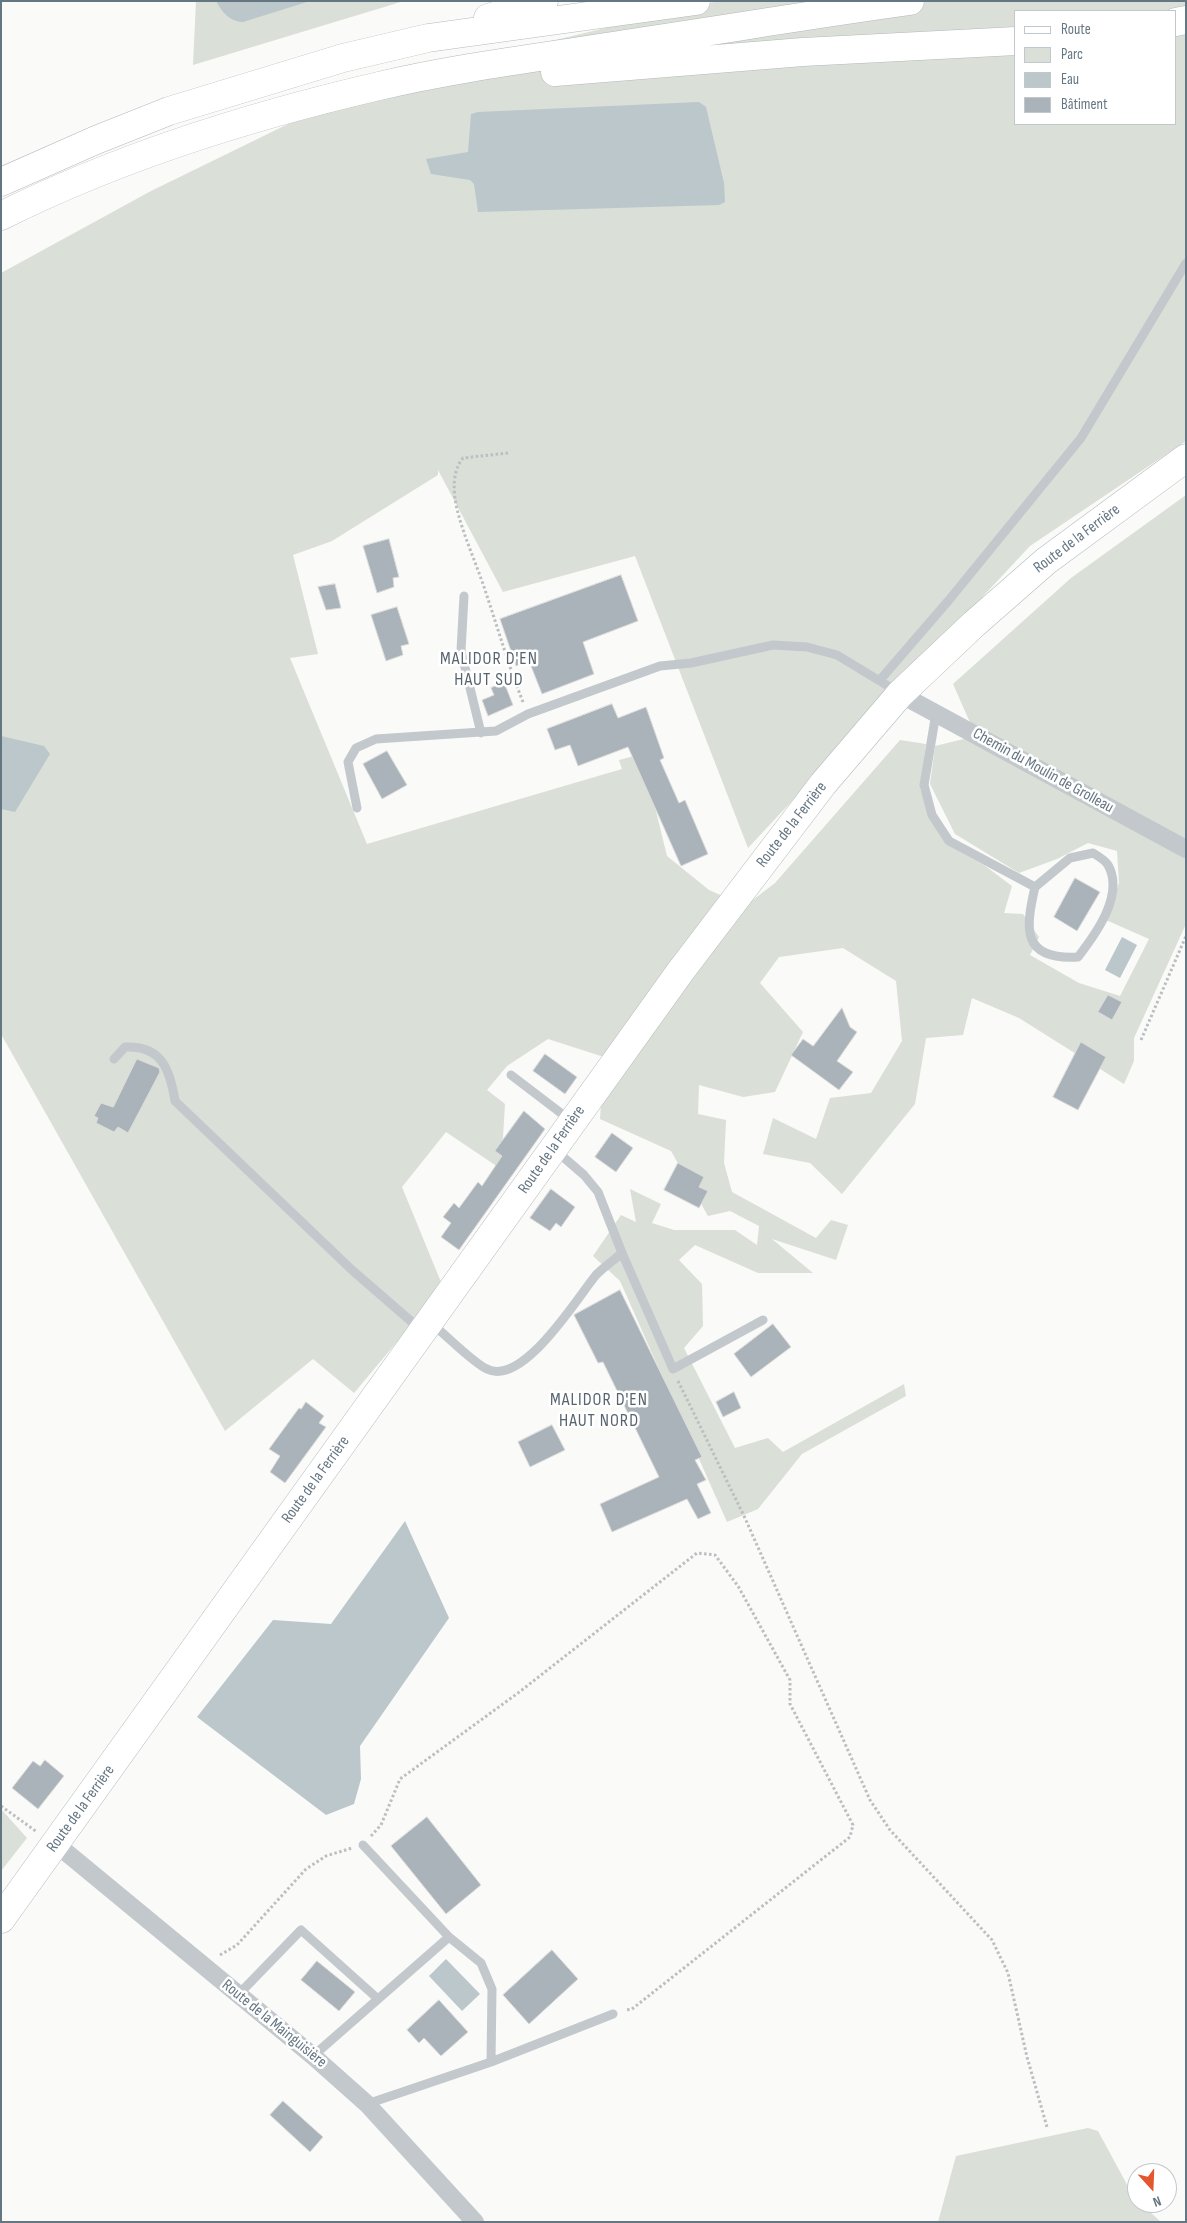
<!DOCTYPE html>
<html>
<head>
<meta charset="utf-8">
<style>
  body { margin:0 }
  #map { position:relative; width:1187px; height:2223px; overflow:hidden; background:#fafaf8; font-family:"Sofia Sans Condensed",sans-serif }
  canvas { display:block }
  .frame { position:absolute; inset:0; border:2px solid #657683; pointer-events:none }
  .legend { position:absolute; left:1014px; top:10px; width:162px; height:115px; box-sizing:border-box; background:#fff; border:1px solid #c1c8cd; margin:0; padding:6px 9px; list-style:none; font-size:15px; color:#657683 }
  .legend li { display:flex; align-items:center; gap:10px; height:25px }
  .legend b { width:25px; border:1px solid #c1c8cd }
  .north { position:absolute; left:1127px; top:2163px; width:50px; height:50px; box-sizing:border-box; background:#fff; border:1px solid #c1c8cd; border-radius:50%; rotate:160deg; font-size:14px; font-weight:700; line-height:20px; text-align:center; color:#657683 }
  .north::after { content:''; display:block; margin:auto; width:18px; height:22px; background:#e4572e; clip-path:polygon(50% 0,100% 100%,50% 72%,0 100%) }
</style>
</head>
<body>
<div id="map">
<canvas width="1187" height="2223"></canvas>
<div class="frame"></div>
<ul class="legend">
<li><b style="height:6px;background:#fff"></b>Route</li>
<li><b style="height:14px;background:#dadfd7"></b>Parc</li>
<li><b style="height:14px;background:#bbc7cb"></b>Eau</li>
<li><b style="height:14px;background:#aab3b9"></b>Bâtiment</li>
</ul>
<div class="north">N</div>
</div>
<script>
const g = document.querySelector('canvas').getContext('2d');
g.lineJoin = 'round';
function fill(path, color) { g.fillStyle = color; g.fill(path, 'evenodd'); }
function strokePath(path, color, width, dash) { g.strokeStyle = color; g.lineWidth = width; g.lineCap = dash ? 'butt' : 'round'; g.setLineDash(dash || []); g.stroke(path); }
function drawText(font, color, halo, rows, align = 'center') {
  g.font = font + ' "Sofia Sans Condensed",sans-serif'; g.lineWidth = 5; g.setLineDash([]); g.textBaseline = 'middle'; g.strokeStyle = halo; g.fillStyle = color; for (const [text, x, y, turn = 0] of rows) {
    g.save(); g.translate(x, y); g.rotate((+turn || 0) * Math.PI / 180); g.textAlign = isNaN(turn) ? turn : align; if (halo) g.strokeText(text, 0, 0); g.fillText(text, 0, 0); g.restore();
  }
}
fill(new Path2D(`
  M196 1H404L193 65Z
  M718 1H1186V441L1030 546 748 848 635 556 503 592 438 470V475L332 541 293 555 318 654 290 658 367 844 622 769 619 760 642 754 667 856 709 890 745 906 775 883 900 740 926 744 920 789 949 846 984 865 1012 886 1004 913 1023 914 1039 937 1030 955 1079 983 1120 996 1149 939 1106 920 1119 883 1117 851 1088 843 1057 859 1019 873 955 834 930 784 935 746 976 736 953 684 1071 578 1186 495V924L1134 1038V1061L1124 1084 1019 1018 972 998 963 1035 926 1038 915 1104 842 1194 810 1163 763 1154 773 1118 816 1139 830 1098 871 1093 902 1041 896 981 843 948 779 957 760 983 803 1032 775 1092 743 1097 699 1085 698 1114 726 1120 724 1163 732 1192 816 1238 831 1220 848 1225 836 1260 772 1239 813 1273H758L695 1245 679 1260 702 1284 703 1326 684 1348 735 1448 768 1438 783 1452 904 1384 906 1396 802 1454 758 1509 727 1522 620 1281 593 1256 621 1215 636 1222 630 1189 661 1204 652 1223 674 1230H735L757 1245 759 1226 730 1211 708 1216 671 1151 600 1119 604 1057 548 1039 507 1066 487 1090 505 1104 501 1169 446 1132 402 1187 443 1287 354 1393 313 1359 225 1431 1 1034V273L151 191 368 85ZM1016 11H1176V124H1016Z
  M1 1809 27 1838 1 1871Z
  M1088 2128 1098 2131 1137 2203H1140L1161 2222H938L956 2156Z`), '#dadfd7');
fill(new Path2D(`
  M216 1H310L243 22C230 22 222 12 216 1Z
  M699 102 706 107 724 183 725 202 719 205 478 212 474 184 470 180 431 174 426 159 468 152 471 114 478 112Z
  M1 736 44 746 50 754 15 812 1 809Z
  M1122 937 1137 945 1120 978 1105 970Z
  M405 1521 449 1618 360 1746 361 1779 354 1804 326 1815 197 1717 273 1620 331 1624Z
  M446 1959 480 1994 462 2011 429 1976Z`), '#bbc7cb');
const building = new Path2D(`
  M389 539 399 577 393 578 394 587 377 593 363 546Z
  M621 575 638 621 583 642 594 674 542 694 529 661 516 666 500 619Z
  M335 584 341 608 326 610 318 587Z
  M397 607 409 644 401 646 403 655 386 661 371 615Z
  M504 682 513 705 488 716 482 700 494 695 491 688Z
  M612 704 618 718 646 707 664 758 660 760 679 803 685 800 708 854 681 866 628 747 578 766 570 745 555 750 547 729Z
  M387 751 407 785 382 799 363 764Z
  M1075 878 1100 892 1077 931 1054 917Z
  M1108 995 1122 1002 1112 1020 1098 1012Z
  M842 1008 850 1027 857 1032 837 1061 853 1072 839 1090 791 1055 803 1039 813 1046Z
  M1081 1042 1106 1057 1078 1110 1053 1097Z
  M545 1054 577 1077 565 1094 533 1071Z
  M137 1059 159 1068 160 1072 128 1133 118 1127 114 1132 96 1123 98 1118 94 1116 101 1103 113 1107Z
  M524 1111 545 1129 459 1250 441 1237 451 1223 443 1217 454 1203 459 1208 478 1182 482 1186 502 1156 495 1151Z
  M612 1133 633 1148 616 1172 595 1157Z
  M678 1163 704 1177 699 1187 708 1191 699 1208 664 1190Z
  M551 1189 575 1207 561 1227 556 1223 550 1231 530 1218Z
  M620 1290 702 1457 695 1460 706 1480 697 1484 711 1513 698 1519 687 1499 612 1532 600 1504 659 1477 603 1362 598 1363 574 1315Z
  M773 1324 791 1347 751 1377 734 1354Z
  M734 1392 741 1408 723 1417 716 1402Z
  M306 1402 324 1416 319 1423 326 1427 285 1483 270 1472 280 1456 269 1449 299 1408 301 1409Z
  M552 1425 565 1450 530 1467 518 1442Z
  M45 1760 64 1776 38 1809 12 1788 33 1761 40 1766Z
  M427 1817 481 1885 446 1914 391 1846Z
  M552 1950 578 1979 529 2024 503 1995Z
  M317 1961 355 1992 339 2011 301 1980Z
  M439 2000 468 2032 441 2056 424 2038 419 2043 407 2030Z
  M283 2101 323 2137 310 2152 270 2115Z`);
fill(building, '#aab3b9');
strokePath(building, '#dcdcda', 1);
const primary = new Path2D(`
  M1 1919 680 972 823 784 900 694 974 624 1046 561 1186 458`);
const trunk = new Path2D(`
  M488 18 544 1
  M1176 22 1186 20
  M555 72 803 52 1016 41
  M1 182 96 140 169 111 343 58 428 38 696 1
  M1 216C121 156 250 116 379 86 460 67 544 57 625 44 720 30 815 14 910 1`);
strokePath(primary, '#b5babe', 29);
strokePath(trunk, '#b4b9bd', 29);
strokePath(new Path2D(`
  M508 453 463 458C452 471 453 492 457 509 464 538 478 567 487 596 499 632 509 667 523 702
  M1141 1040 1186 936
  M678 1381 745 1518 870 1800 890 1830 992 1940 1008 1973 1027 2057 1047 2127
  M1 1806 37 1832
  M371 1836 381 1825 400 1779 518 1693 697 1553 715 1555 738 1586 790 1680V1704L853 1825 850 1837 632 2009 626 2010
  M220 1955 237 1945 306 1869 326 1856 352 1848`), '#bbbfc2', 3, [2.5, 2.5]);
strokePath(new Path2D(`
  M464 596 461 651 481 733
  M880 680 949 600 1081 438 1186 263
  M936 713 924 785 932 815 949 841 1035 887 1070 858 1093 853C1098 856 1105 860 1108 865 1125 895 1095 935 1078 957 1022 960 1025 930 1035 887
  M357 808 348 762 356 748 376 739 496 731 528 714 660 666 691 663 773 645 807 647 837 655 898 692
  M114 1059 125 1047C161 1045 170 1069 175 1101L352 1270 420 1329
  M511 1075 570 1120
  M622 1253 673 1369 763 1320
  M431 1323C445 1334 473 1363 487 1369 523 1387 577 1298 596 1275 604 1267 614 1260 622 1253L598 1192 584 1175 555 1150
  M363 1845 449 1937 481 1963 492 1989 491 2062
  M238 1995 301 1930 378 1999
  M313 2056 449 1937
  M367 2104 491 2062 613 2014`), '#c3c8cc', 9);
strokePath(new Path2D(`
  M900 694 1186 849
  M54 1846 67 1853 313 2056 367 2104 475 2222`), '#c3c8cc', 18);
strokePath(primary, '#fff', 28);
strokePath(trunk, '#fff', 28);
drawText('16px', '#657683', '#fff', [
  ["Route de la Ferrière",1077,539,-37],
  ["Chemin du Moulin de Grolleau",1043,771,29],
  ["Route de la Ferrière",792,825,-52],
  ["Route de la Ferrière",552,1150,-55],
  ["Route de la Ferrière",316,1480,-54],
  ["Route de la Ferrière",81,1809,-54],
  ["Route de la Mainguisière",274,2024,39]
]);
g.letterSpacing = '1px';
drawText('18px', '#57646e', '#fff', [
  ["MALIDOR D'EN",489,659],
  ["HAUT SUD",489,680],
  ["MALIDOR D'EN",599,1400],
  ["HAUT NORD",599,1421]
]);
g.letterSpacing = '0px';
</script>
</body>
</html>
